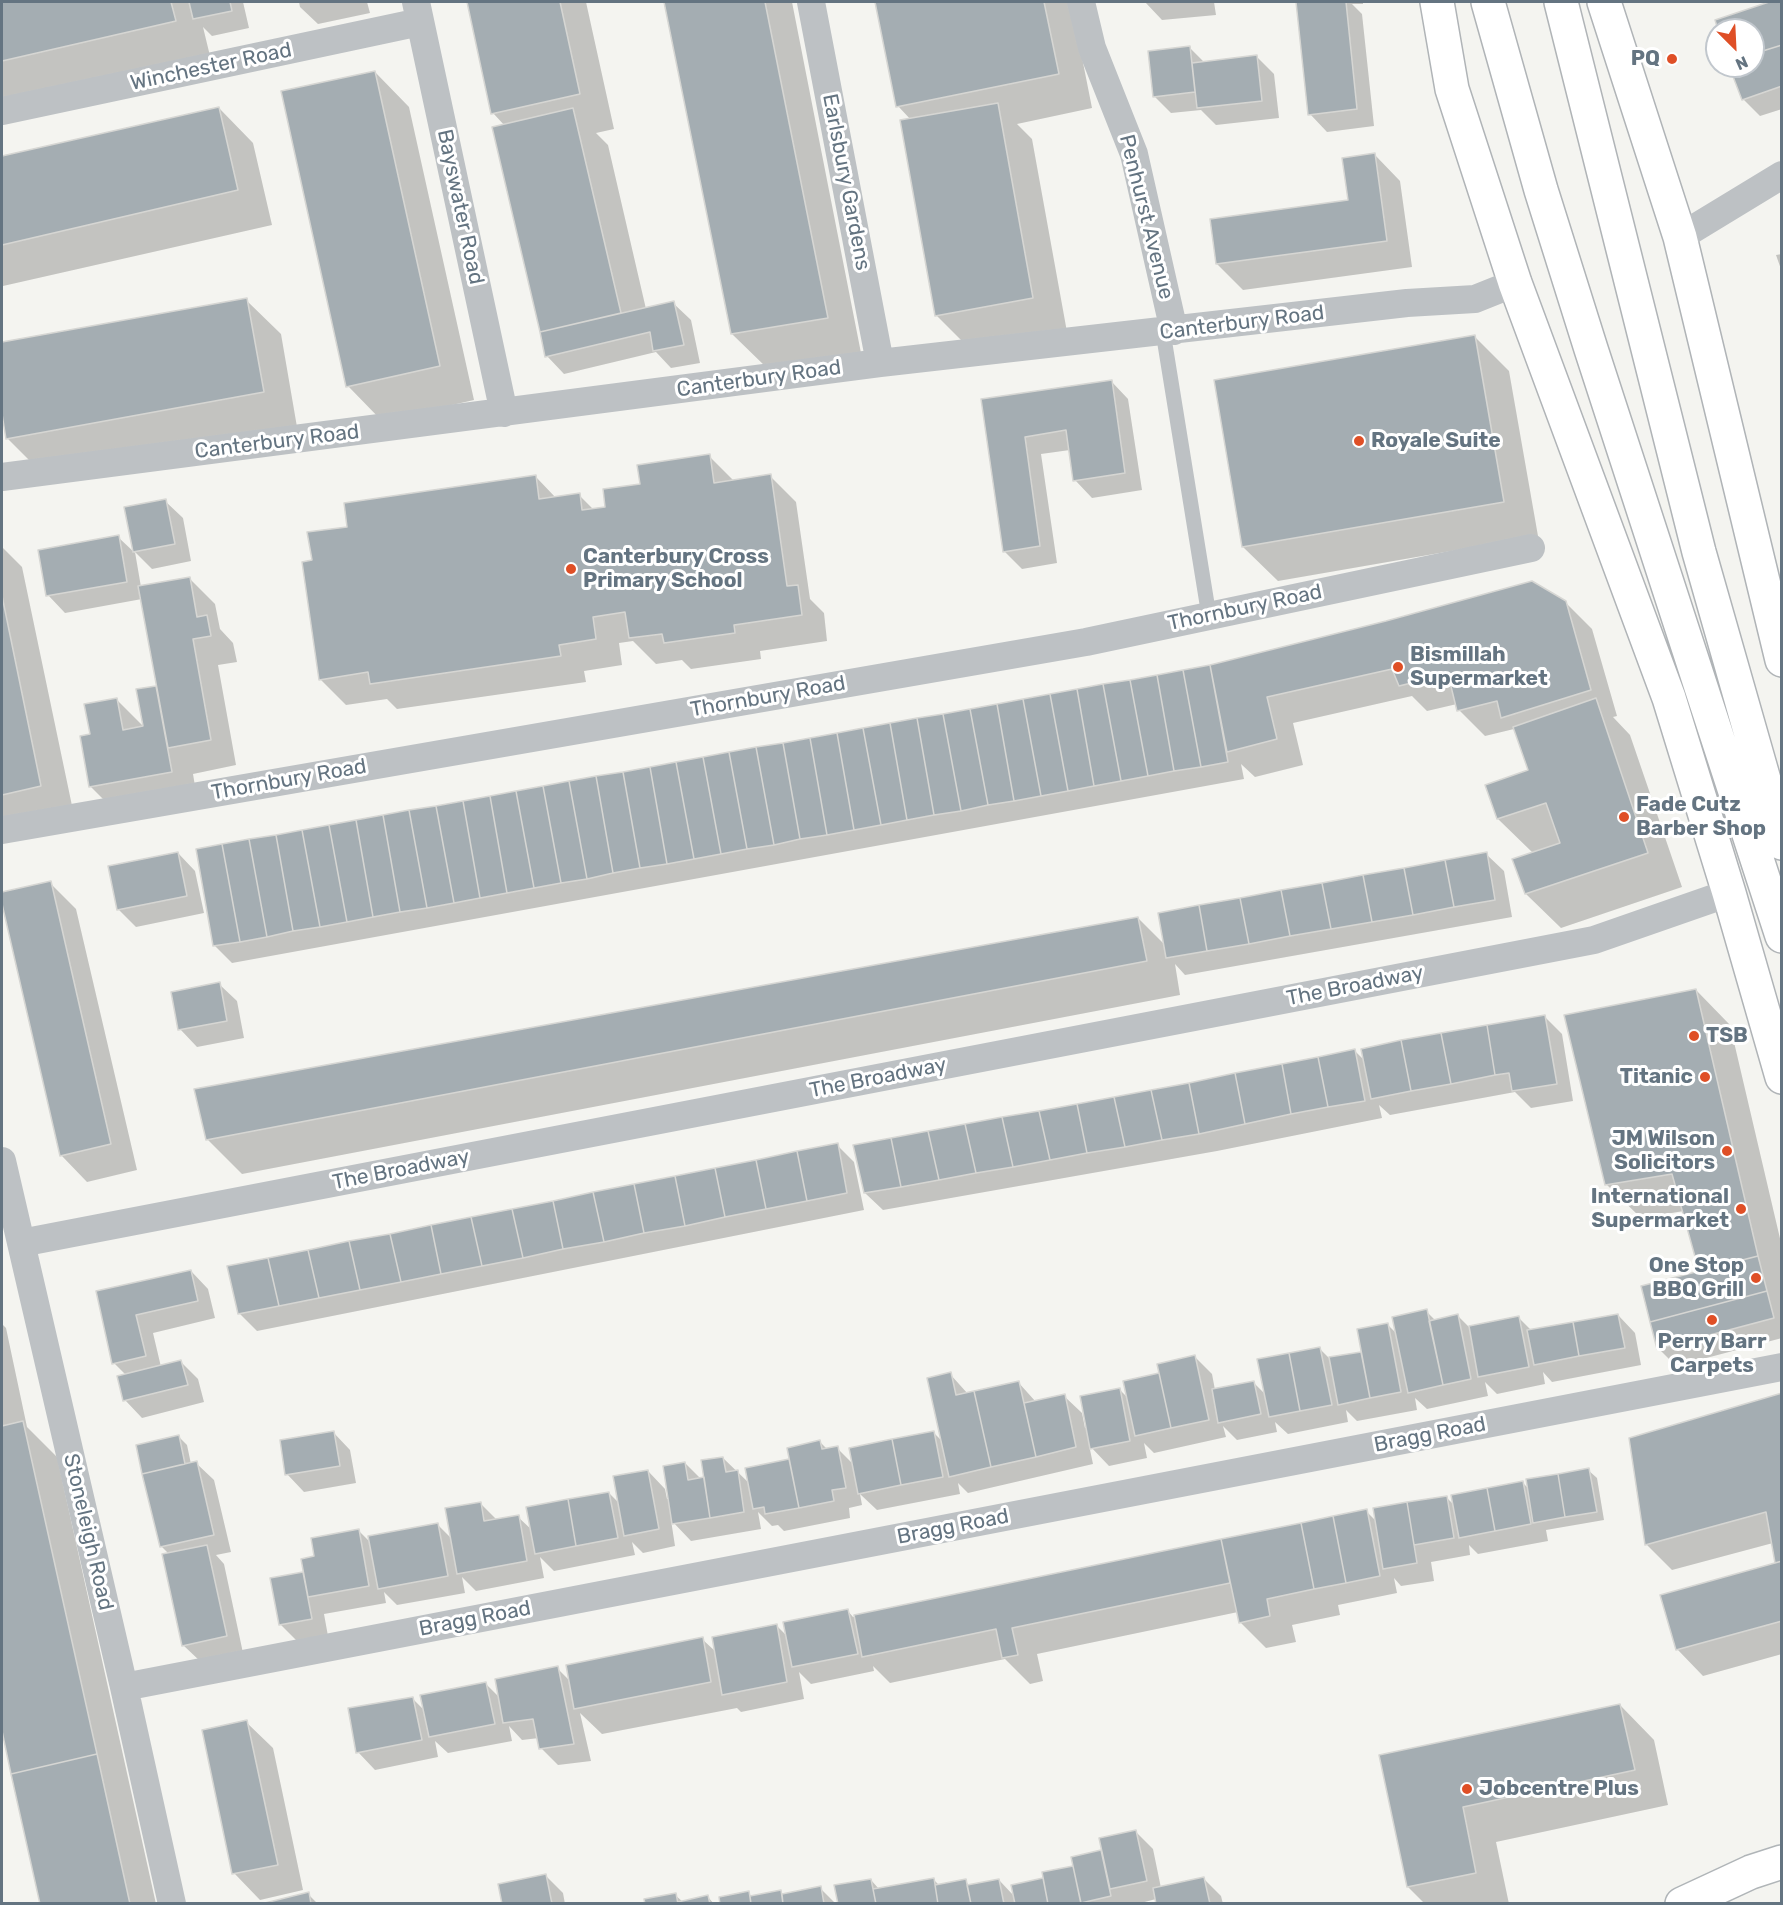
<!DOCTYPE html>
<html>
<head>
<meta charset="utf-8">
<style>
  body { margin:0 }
  #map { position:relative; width:1783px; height:1905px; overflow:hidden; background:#f4f4f0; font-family:Rubik,sans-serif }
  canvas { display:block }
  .frame { position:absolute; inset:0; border:3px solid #647481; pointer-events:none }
  .north { position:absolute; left:1705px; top:18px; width:60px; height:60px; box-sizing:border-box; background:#fff; border:2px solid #c1c7cd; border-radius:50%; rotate:156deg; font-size:16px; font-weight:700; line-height:24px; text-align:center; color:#647481 }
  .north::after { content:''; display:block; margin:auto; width:21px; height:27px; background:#df4f26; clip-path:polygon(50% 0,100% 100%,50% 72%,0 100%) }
</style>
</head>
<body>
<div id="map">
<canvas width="1783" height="1905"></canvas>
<div class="frame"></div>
<div class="north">N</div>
</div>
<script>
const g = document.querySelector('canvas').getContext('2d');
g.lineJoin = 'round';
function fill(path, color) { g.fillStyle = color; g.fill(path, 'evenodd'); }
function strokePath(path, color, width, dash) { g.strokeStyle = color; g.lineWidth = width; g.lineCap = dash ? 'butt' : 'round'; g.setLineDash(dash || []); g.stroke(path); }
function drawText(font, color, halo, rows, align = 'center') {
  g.font = font + ' Rubik,sans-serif'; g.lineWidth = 6; g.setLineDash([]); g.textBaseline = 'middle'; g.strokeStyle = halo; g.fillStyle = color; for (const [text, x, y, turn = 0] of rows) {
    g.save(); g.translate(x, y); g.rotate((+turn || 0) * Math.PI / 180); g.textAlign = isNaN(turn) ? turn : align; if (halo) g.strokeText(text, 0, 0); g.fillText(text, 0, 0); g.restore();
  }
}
fill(new Path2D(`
  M2 2H243L249 28 212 36 203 27 210 56 2 103Z
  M299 2H367L370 13 318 24 300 7Z
  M469 2H586L614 129 596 133 608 145 646 309 673 303 691 320 700 363 671 368 656 352 564 374 547 356 493 128 505 126 493 113Z
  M666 2H792L861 353 767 368 732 334Z
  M877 2H1071L1092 108 1017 124 1032 139 1067 332 971 350 936 315 911 120 898 106Z
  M1145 2H1214L1216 15 1162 20Z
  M1298 2H1363V4H1352L1362 14 1374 126 1327 132 1310 114Z
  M1774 2H1782V109L1760 116 1743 99 1732 66H1753V30H1719L1716 21Z
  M1190 48 1205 63 1257 57 1274 74 1279 118 1216 125 1201 110 1171 113 1154 96Z
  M375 72 409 107 474 400 382 421 348 386Z
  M219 108 253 143 272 225 3 286 2 285V158Z
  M1374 154 1400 181 1412 267 1243 290 1217 264 1350 202Z
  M1782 254V272L1776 255Z
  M246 300 281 334 297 427 42 473 8 439 2 405V344Z
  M1475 337 1509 371 1538 536 1278 581 1243 547Z
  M1111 381 1128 399 1142 490 1092 498 1075 480 1070 450 1041 454 1057 563 1022 569 1004 551 982 400Z
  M709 456 734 481 770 476 796 502 810 599 824 613 827 641 760 651 761 659 691 669 682 660 656 664 633 641 619 643 622 665 584 671 586 682 397 709 387 699 346 705 320 679 314 562 349 528 536 477 556 498 579 495 594 510 607 508 642 485Z
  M165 501 183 518 191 561 152 569 135 552 141 587 189 578 215 604 220 629 233 643 237 662 218 665 236 765 193 774 197 798 117 813 91 787 92 736 116 699 145 728 138 690 158 687 142 599 65 613 48 595 118 537 135 553 126 508Z
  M2 547 22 567 75 820 2 836Z
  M1565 602 1592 629 1617 716 1613 717 1630 735 1682 887 1561 928 1526 894 1514 859 1533 853 1498 819 1530 771 1514 729 1485 736 1459 710 1457 704 1427 711 1412 696 1293 723 1303 765 1255 777 1241 764 1244 779 232 963 215 946 1210 666 1387 623Z
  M178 853 195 871 204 913 136 927 118 909Z
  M1486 854 1504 871 1512 917 1185 975 1175 964 1180 995 242 1174 208 1140 1138 918 1166 946Z
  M50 883 76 909 137 1170 87 1182 61 1155 2 897V894Z
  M219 984 237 1001 244 1038 197 1047 180 1029Z
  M1696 990 1730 1025 1782 1247V1293H1780L1782 1338 1676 1366 1659 1349 1643 1287 1702 1272 1684 1211 1641 1218 1606 1184Z
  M1545 1017 1562 1034 1573 1101 1531 1108 1515 1092 1390 1115 1379 1105 1382 1118 1217 1151 883 1210 865 1193 1355 1051 1365 1061Z
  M837 1145 854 1162 864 1210 257 1331 239 1313Z
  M191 1271 208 1289 215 1318 153 1333 161 1367 181 1362 198 1379 204 1402 142 1418 125 1400 126 1375 114 1363 97 1292Z
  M1426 1311 1436 1321 1458 1316 1469 1327 1518 1317 1532 1331 1618 1315 1635 1333 1641 1365 1552 1382 1543 1372 1545 1384 1497 1394 1485 1382 1488 1396 1427 1409 1415 1398 1417 1410 1357 1421 1346 1410 1348 1422 1288 1434 1275 1422 1277 1432 1237 1440 1223 1426 1226 1437 1154 1453 1144 1443 1147 1458 1109 1466 1089 1445 1093 1464 968 1493 958 1483 960 1494 877 1510 860 1494 862 1505 849 1508 850 1518 784 1531 778 1525 772 1526 758 1512 761 1529 691 1541 671 1520 675 1546 643 1553 632 1542 635 1555 554 1571 540 1557 544 1578 476 1591 462 1577 465 1593 397 1605 384 1592 386 1603 324 1614 328 1636 298 1642 280 1624 272 1579 305 1573 316 1557 358 1530 371 1543 438 1525 452 1539 480 1503 497 1520 518 1517 532 1530 609 1493 620 1504 648 1471 665 1489 667 1499H670L685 1463 701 1479H706L723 1458 749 1483 746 1470 791 1460 820 1442 828 1450 837 1448 854 1465 934 1433 943 1442 950 1374 968 1394 1018 1382 1036 1402 1064 1396 1082 1413 1085 1428H1088L1120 1390 1128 1398 1161 1374 1195 1357 1212 1374 1215 1390 1254 1383 1266 1395 1319 1348 1330 1359 1363 1353 1387 1324 1397 1334Z
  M2 1324 6 1328 27 1427 57 1457 156 1904H41L2 1724Z
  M1782 1395V1654L1703 1676 1677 1649 1777 1564 1773 1543 1672 1570 1646 1544Z
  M333 1432 350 1450 356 1483 304 1492 287 1474Z
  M179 1437 187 1445 191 1464 196 1463 214 1480 231 1552 216 1555 224 1564 243 1653 201 1662 183 1645 169 1554 161 1546Z
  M1588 1470 1597 1478 1604 1520 1546 1530 1548 1541 1478 1554 1469 1545 1470 1555 1431 1562 1434 1581 1401 1586 1394 1578 1397 1593 1338 1605 1340 1615 1292 1625 1296 1642 1266 1648 1240 1622 1238 1612 1037 1654 1043 1681 1030 1684 1005 1659 890 1683 873 1666 874 1671 811 1684 799 1672 804 1699 741 1712 737 1708 602 1734 580 1713 591 1761 558 1765 541 1748 539 1738 522 1740 509 1726 512 1741 448 1753 435 1741 438 1757 375 1770 358 1752 413 1699 425 1711 486 1684 500 1698 557 1668 571 1682 702 1639 716 1652 777 1626 788 1637 847 1610 853 1617 1366 1511 1376 1521 1447 1498 1455 1506 1522 1482 1529 1489Z
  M1620 1705 1654 1740 1668 1805 1496 1842 1509 1904H1425L1408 1887 1380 1756Z
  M246 1722 273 1748 303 1890 260 1900 234 1873Z
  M1135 1831 1153 1849 1161 1888 1204 1879 1221 1896 1223 1904H1157L1156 1899 1137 1904H839L871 1880 879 1889 933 1879 939 1885 965 1881 970 1886 999 1880 1014 1896 1043 1880 1046 1883 1074 1867 1073 1858 1103 1851Z
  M546 1876 563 1893 565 1904H504Z
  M820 1888 836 1904H721L748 1893 753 1897 781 1892 784 1895Z
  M308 1894 318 1904H268Z
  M675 1895 683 1902 708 1897 714 1904H646Z`), '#0003');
const building = new Path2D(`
  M2 2H171L176 21 2 61Z
  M189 2H230L232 11 193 19Z
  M467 2H560L580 94 491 114Z
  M664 2H765L828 318 731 334Z
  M875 2H1044L1059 74 896 107Z
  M1296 2H1346L1357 109 1308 115Z
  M1769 2H1782V45L1753 54V30H1718L1715 20Z
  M1782 45V86L1742 100 1729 66H1753V54Z
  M1190 46 1195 92 1153 97 1148 51Z
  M1257 55 1262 101 1197 108 1192 63Z
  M375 71 440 366 346 387 281 91Z
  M998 103 1033 298 935 316 900 120Z
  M219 107 238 190 2 245V156Z
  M573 108 621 313 540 332 492 127Z
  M1375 153 1387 241 1216 264 1210 219 1348 200 1342 158Z
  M247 298 264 392 6 439 2 414V342Z
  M674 301 684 345 653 351 650 332 545 357 540 332Z
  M1475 335 1504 502 1242 547 1214 380Z
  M1112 380 1125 473 1073 481 1066 430 1025 437 1040 546 1003 552 981 399Z
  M710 454 714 483 771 474 787 586 798 585 802 615 734 625 735 633 664 643 662 634 629 638 625 612 593 617 596 639 559 645 561 656 370 684 368 672 319 680 302 562 312 560 307 532 347 527 344 503 536 475 539 499 580 493 582 510 605 507 603 489 640 484 637 465Z
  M166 499 175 544 133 552 124 507Z
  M119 535 127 582 46 596 38 550Z
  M190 577 197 617 207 615 211 636 193 639 211 740 168 748 138 586Z
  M1532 581 1566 601 1591 690 1501 718 1497 701 1457 711 1448 674 1399 686 1392 669 1267 697 1277 739 1227 752 1210 665 1386 621Z
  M2 596 41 786 2 795Z
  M1210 665 1228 762 1201 767 1183 670Z
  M1183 670 1201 767 1174 771 1157 675Z
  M1157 675 1174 771 1148 776 1130 680Z
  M1130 680 1148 776 1121 781 1103 684Z
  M1103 684 1121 781 1094 786 1077 689Z
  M156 686 172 772 89 787 80 736 90 734 84 704 117 698 123 730 143 726 136 689Z
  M1077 689 1094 786 1068 791 1050 694Z
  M1050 694 1068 791 1041 796 1023 699Z
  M1596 698 1648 853 1525 894 1512 859 1560 843 1546 803 1497 819 1485 785 1528 770 1513 727Z
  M1023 699 1041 796 1014 801 997 704Z
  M997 704 1014 801 988 805 970 709Z
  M970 709 988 805 961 811 943 714Z
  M943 714 961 811 934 815 917 718Z
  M917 718 934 815 907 820 890 723Z
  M890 723 907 820 881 825 863 728Z
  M863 728 881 825 854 830 837 733Z
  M837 733 854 830 827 835 810 738Z
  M810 738 827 835 800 839 783 743Z
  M783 743 800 839 774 845 756 747Z
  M756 747 774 845 747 849 729 752Z
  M729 752 747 849 721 854 703 757Z
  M703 757 721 854 694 859 676 762Z
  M676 762 694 859 667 864 650 767Z
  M650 767 667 864 640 868 623 772Z
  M623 772 640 868 613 873 596 776Z
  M596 776 613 873 587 879 569 781Z
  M569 781 587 879 561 883 543 786Z
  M543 786 561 883 534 888 516 791Z
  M516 791 534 888 507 893 490 796Z
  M490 796 507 893 480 898 463 801Z
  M463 801 480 898 454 903 436 806Z
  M436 806 454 903 427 908 409 810Z
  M409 810 427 908 400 912 383 815Z
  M383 815 400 912 373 917 356 820Z
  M356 820 373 917 347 922 329 825Z
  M329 825 347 922 320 927 302 830Z
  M302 830 320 927 293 931 276 835Z
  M276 835 293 931 267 937 249 839Z
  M249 839 267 937 240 942 222 844Z
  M222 844 240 942 213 946 196 849Z
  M178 852 187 896 117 910 108 866Z
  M1487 852 1495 900 1454 907 1445 860Z
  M1445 860 1454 907 1413 915 1404 868Z
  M1404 868 1413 915 1372 922 1363 875Z
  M1363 875 1372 922 1331 929 1322 883Z
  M51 881 111 1144 60 1156 2 904V892Z
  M1322 883 1331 929 1290 936 1281 890Z
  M1281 890 1290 936 1249 944 1240 898Z
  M1240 898 1249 944 1207 951 1199 905Z
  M1199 905 1207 951 1166 958 1158 913Z
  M1138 917 1147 961 206 1140 194 1089Z
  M220 982 227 1021 178 1030 171 992Z
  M1696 989 1758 1256 1699 1271 1672 1174 1605 1185 1564 1015Z
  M1545 1015 1557 1084 1512 1091 1509 1073 1495 1075 1487 1025Z
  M1487 1025 1495 1075 1451 1084 1441 1033Z
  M1441 1033 1451 1084 1411 1091 1401 1040Z
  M1401 1040 1411 1091 1371 1099 1361 1049Z
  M1355 1049 1365 1101 1328 1107 1318 1057Z
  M1318 1057 1328 1107 1291 1114 1282 1064Z
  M1282 1064 1291 1114 1245 1124 1235 1073Z
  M1235 1073 1245 1124 1199 1134 1189 1083Z
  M1189 1083 1199 1134 1162 1140 1151 1090Z
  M1151 1090 1162 1140 1125 1147 1114 1097Z
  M1114 1097 1125 1147 1087 1153 1077 1104Z
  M1077 1104 1087 1153 1050 1160 1039 1111Z
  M1039 1111 1050 1160 1013 1167 1002 1117Z
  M1002 1117 1013 1167 976 1173 965 1124Z
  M965 1124 976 1173 939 1180 928 1131Z
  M928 1131 939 1180 901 1187 891 1138Z
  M891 1138 901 1187 864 1193 853 1145Z
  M838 1143 847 1193 807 1201 797 1151Z
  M797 1151 807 1201 766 1209 756 1160Z
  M756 1160 766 1209 725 1217 715 1168Z
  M715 1168 725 1217 685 1226 675 1176Z
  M675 1176 685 1226 644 1233 634 1184Z
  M634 1184 644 1233 604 1242 593 1192Z
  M593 1192 604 1242 563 1249 553 1201Z
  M553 1201 563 1249 523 1258 512 1209Z
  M512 1209 523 1258 482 1266 471 1217Z
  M471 1217 482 1266 441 1274 431 1225Z
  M431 1225 441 1274 401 1282 390 1234Z
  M390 1234 401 1282 360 1290 349 1241Z
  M349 1241 360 1290 319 1298 308 1250Z
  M308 1250 319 1298 279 1306 268 1258Z
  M1758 1256 1767 1291 1650 1322 1641 1286Z
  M268 1258 279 1306 238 1314 227 1266Z
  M191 1270 198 1301 136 1315 146 1356 112 1364 96 1291Z
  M1767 1291 1774 1318 1657 1349 1650 1322Z
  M1427 1309 1443 1385 1408 1393 1392 1317Z
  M1458 1314 1471 1379 1443 1385 1429 1321Z
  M1618 1314 1625 1348 1579 1356 1573 1322Z
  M1519 1316 1529 1367 1478 1377 1469 1326Z
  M1573 1322 1579 1356 1534 1365 1527 1330Z
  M1388 1323 1401 1392 1370 1398 1357 1329Z
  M1320 1347 1332 1405 1300 1411 1289 1353Z
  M1361 1352 1370 1398 1338 1405 1329 1357Z
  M1289 1353 1300 1411 1269 1417 1257 1359Z
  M1195 1355 1209 1420 1171 1428 1157 1364Z
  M181 1360 188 1385 123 1401 117 1376Z
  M951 1372 956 1395 974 1391 991 1467 949 1477 927 1378Z
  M1159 1373 1171 1428 1135 1436 1123 1381Z
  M1019 1381 1036 1457 991 1467 974 1391Z
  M1254 1381 1261 1414 1218 1423 1212 1389Z
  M1120 1388 1130 1441 1090 1449 1080 1396Z
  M1782 1393V1561L1775 1563 1766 1512 1645 1545 1629 1438Z
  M1065 1394 1076 1447 1036 1457 1024 1403Z
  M23 1421 97 1754 11 1774 2 1731V1426Z
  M334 1431 340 1466 285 1475 280 1440Z
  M934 1431 943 1477 901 1485 892 1439Z
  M179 1435 185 1464 142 1474 136 1445Z
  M892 1439 901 1485 858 1494 849 1448Z
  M820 1440 822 1449 838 1446 846 1488 832 1490 834 1501 799 1508 787 1448Z
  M723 1457 726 1472 738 1470 744 1512 710 1518 701 1460Z
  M789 1459 799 1508 765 1514 764 1507 753 1509 745 1468Z
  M197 1461 214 1535 160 1547 142 1474Z
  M685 1462 688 1480 704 1477 710 1518 672 1524 663 1466Z
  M1589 1468 1597 1512 1565 1517 1558 1474Z
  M648 1470 659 1529 624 1536 613 1476Z
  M1558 1474 1565 1517 1533 1523 1526 1479Z
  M1523 1481 1531 1524 1495 1531 1487 1488Z
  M1487 1488 1495 1531 1459 1538 1451 1495Z
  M609 1492 618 1538 576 1546 568 1499Z
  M1447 1496 1454 1538 1414 1545 1407 1502Z
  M568 1499 576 1546 535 1554 526 1507Z
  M481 1502 484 1521 519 1515 527 1561 457 1574 445 1508Z
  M1407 1502 1417 1563 1383 1569 1373 1508Z
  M1367 1509 1380 1576 1346 1583 1333 1516Z
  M1333 1516 1346 1583 1314 1589 1301 1523Z
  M438 1523 448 1576 378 1589 368 1536Z
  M1301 1523 1314 1589 1267 1599 1270 1616 1239 1623 1221 1539Z
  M359 1529 369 1586 308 1597 301 1559 314 1556 311 1538Z
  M1221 1539 1230 1583 1012 1628 1018 1655 1002 1658 996 1629 862 1657 854 1615Z
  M207 1545 227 1636 182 1646 162 1554Z
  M1782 1561V1621L1676 1650 1660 1595Z
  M303 1572 312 1619 279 1625 270 1578Z
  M848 1609 858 1654 792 1667 783 1622Z
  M777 1624 787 1682 722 1695 712 1637Z
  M703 1637 711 1682 574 1709 566 1665Z
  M558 1666 574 1744 539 1749 533 1719 503 1723 495 1679Z
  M486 1682 495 1724 429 1737 420 1695Z
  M413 1697 422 1740 356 1753 348 1708Z
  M1620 1704 1635 1770 1463 1807 1476 1873 1407 1887 1379 1755Z
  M247 1720 278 1865 232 1874 202 1730Z
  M97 1754 130 1904H40L11 1774Z
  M1136 1830 1147 1881 1110 1889 1099 1838Z
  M1101 1850 1111 1896 1081 1903 1071 1857Z
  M1073 1866 1081 1904H1048L1042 1872Z
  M546 1874 552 1904H502L498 1884Z
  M1204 1877 1210 1904H1156L1153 1888Z
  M934 1878 938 1904H876L873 1889Z
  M1043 1878 1048 1904H1015L1011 1885Z
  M871 1879 876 1904H838L834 1885Z
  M966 1879 971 1904H938L935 1885Z
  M999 1879 1004 1904H971L967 1885Z
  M821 1886 824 1904H783L782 1894Z
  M781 1890 783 1904H751L750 1896Z
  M749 1891 751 1904H720L719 1897Z
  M309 1892 311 1904H261Z
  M676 1893 678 1904H645L644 1899Z
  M708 1895 710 1904H678V1902Z`);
fill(building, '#a4adb2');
strokePath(building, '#d6d6d3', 1.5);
const primary = new Path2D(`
  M1682 1904 1751 1872 1782 1862`);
const trunk = new Path2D(`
  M1437 2 1452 89 1515 283 1669 698 1729 893 1782 1077
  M1488 2 1541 190 1591 349 1782 936
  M1561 2 1699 552 1782 843
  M1604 2 1680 237 1782 660`);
strokePath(primary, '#b0b5b8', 36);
strokePath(trunk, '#b0b4b7', 36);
strokePath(new Path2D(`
  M1163 332 1209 616`), '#bdc1c4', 15);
strokePath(new Path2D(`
  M416 2 504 413
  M811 2 880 363
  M1081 2 1092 48 1134 154 1174 331
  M2 111 420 22
  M1680 237 1782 175
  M2 477 880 363 1407 303 1475 299 1515 283
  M2 830 1086 642 1531 548
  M2 1161 124 1687 172 1904
  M21 1243 1594 940 1729 893
  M124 1687 1782 1367`), '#bdc1c4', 28);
strokePath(primary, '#fff', 33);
strokePath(trunk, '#fff', 33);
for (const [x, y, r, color] of [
  [1672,59,6,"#df4f26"],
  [1359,441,6,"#df4f26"],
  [571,569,6,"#df4f26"],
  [1398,667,6,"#df4f26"],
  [1624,817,6,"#df4f26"],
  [1694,1036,6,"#df4f26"],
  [1705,1077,6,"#df4f26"],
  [1727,1151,6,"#df4f26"],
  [1741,1209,6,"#df4f26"],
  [1756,1278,6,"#df4f26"],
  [1712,1320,6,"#df4f26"],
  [1467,1789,6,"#df4f26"]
]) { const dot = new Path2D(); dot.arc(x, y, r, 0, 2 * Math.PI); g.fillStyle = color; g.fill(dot); strokePath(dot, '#fff', 2); }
drawText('bold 21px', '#647481', '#fff', [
  ["PQ",1660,59,"right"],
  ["Royale Suite",1371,441],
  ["Canterbury Cross",583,557],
  ["Primary School",583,581],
  ["Bismillah",1410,655],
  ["Supermarket",1410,679],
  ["Fade Cutz",1636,805],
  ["Barber Shop",1636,829],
  ["TSB",1706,1036],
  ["Titanic",1693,1077,"right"],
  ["JM Wilson",1715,1139,"right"],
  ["Solicitors",1715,1163,"right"],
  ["International",1729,1197,"right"],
  ["Supermarket",1729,1221,"right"],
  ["One Stop",1744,1266,"right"],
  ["BBQ Grill",1744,1290,"right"],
  ["Perry Barr",1712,1342,"center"],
  ["Carpets",1712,1366,"center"],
  ["Jobcentre Plus",1479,1789]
], 'left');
drawText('21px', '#647481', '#fff', [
  ["Winchester Road",211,67,-12],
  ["Earlsbury Gardens",846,182,79],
  ["Bayswater Road",460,207,78],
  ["Penhurst Avenue",1146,217,76],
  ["Canterbury Road",1242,323,-7],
  ["Canterbury Road",759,379,-8],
  ["Canterbury Road",277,442,-7],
  ["Thornbury Road",1245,608,-12],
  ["Thornbury Road",768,697,-10],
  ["Thornbury Road",289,780,-10],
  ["The Broadway",1355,986,-11],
  ["The Broadway",878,1078,-11],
  ["The Broadway",401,1170,-11],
  ["Bragg Road",1430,1435,-11],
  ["Bragg Road",953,1527,-11],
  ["Stoneleigh Road",88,1532,77],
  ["Bragg Road",475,1619,-11]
]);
</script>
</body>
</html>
